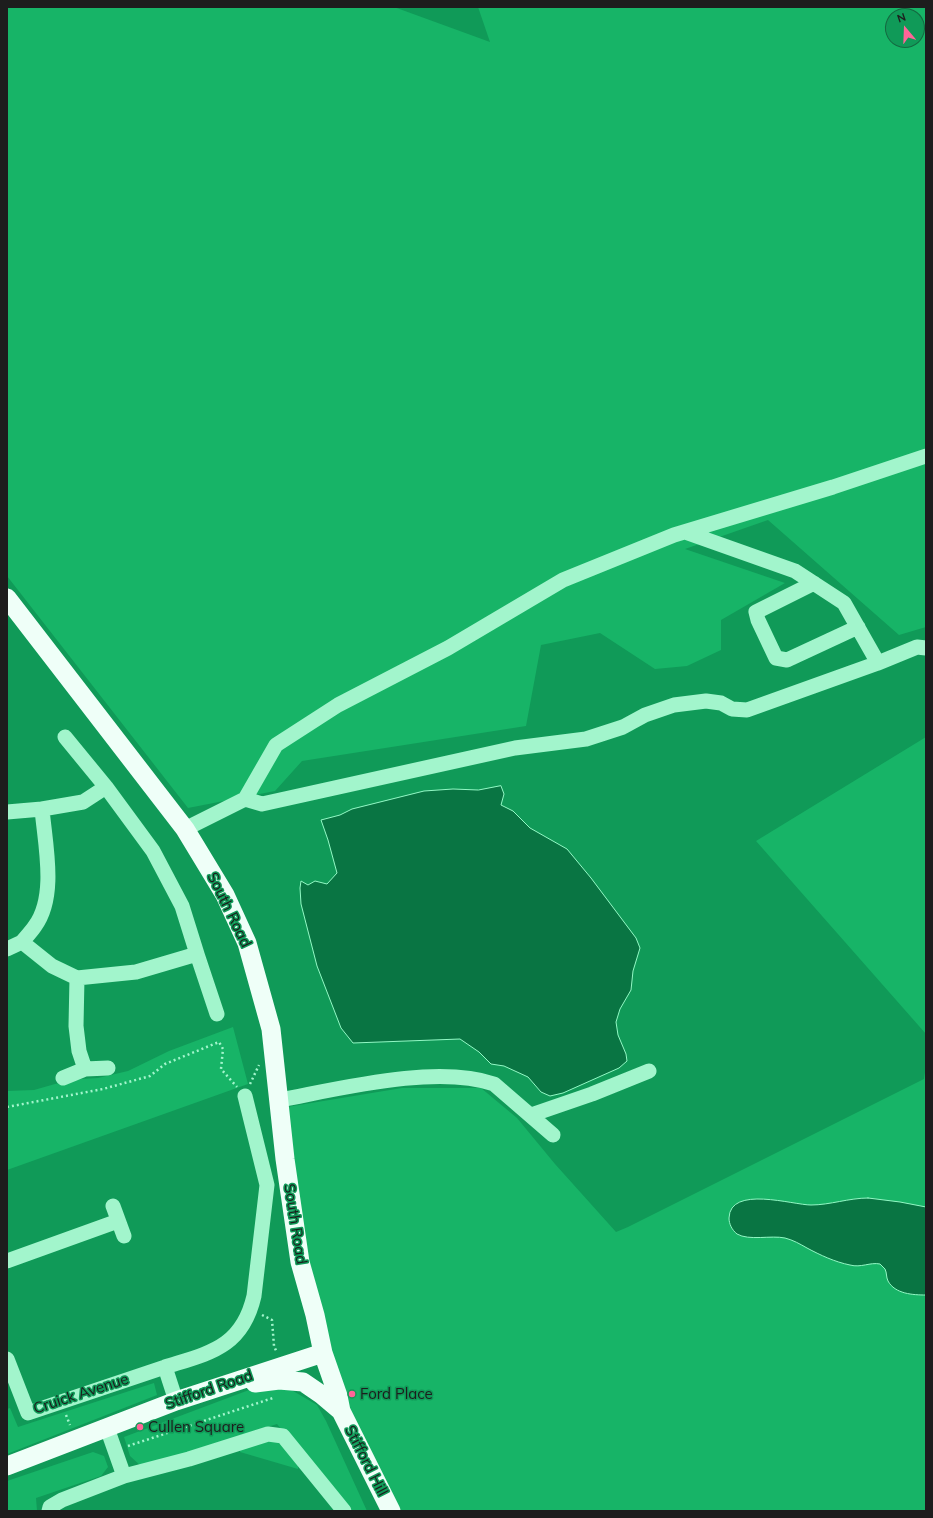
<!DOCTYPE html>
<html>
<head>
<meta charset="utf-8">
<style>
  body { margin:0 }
  #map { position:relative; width:933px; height:1518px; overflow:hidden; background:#109a58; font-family:Mulish,sans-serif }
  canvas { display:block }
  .frame { position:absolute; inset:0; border:8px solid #1d1d1d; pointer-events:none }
  .north { position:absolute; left:885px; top:8px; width:40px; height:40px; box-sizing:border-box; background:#109a58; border:1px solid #156840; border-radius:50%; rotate:341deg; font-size:11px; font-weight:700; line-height:16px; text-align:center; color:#1d1d1d }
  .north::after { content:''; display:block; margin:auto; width:14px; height:18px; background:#ff6598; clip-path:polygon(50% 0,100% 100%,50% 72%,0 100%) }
</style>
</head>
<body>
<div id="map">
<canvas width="933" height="1518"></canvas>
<div class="frame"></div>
<div class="north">N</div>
</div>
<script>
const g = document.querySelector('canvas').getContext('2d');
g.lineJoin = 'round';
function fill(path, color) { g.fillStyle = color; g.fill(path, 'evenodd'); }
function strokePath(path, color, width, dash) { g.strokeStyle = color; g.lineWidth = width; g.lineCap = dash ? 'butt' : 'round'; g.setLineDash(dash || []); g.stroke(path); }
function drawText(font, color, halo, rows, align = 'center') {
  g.font = font + ' Mulish,sans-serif'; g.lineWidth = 3; g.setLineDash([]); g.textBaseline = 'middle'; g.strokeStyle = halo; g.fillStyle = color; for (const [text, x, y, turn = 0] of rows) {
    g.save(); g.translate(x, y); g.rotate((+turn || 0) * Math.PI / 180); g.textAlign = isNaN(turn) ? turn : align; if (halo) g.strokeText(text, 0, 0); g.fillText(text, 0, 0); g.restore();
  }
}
fill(new Path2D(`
  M7 7H394L490 42 478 7H926V627L899 635 768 520 685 549 785 583 721 620V650L687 666 655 669 600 633 541 645 526 726 302 761 275 791 188 808 7 576ZM893 16H917V40H893Z
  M926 737V1034L756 841Z
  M233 1027 248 1084 7 1170V1091L34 1090 55 1084 81 1079 98 1078 128 1071 169 1051Z
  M926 1065V1511H401L385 1483 349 1409 332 1355 322 1309 308 1255 298 1194 287 1107 402 1088H481L517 1118 555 1164 616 1232 628 1227 924 1079Z
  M154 1383 157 1395 7 1454V1409L10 1408 18 1427Z
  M288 1388 317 1405 326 1421 367 1511H350L277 1424 142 1467 130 1456 124 1437 249 1390Z
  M275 1440 283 1444 298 1466V1469L240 1452 242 1445Z
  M93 1452 104 1456 108 1467 101 1476 36 1498 37 1511H7V1481Z`), '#17b467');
const water = new Path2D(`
  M501 786 504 794 501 805 513 811 530 828 567 849 591 878 636 938 640 948 633 971 631 990 620 1009 616 1022 618 1035 626 1054 627 1061 619 1068 563 1093 550 1096 541 1092 528 1077 504 1066 491 1064 479 1052 460 1039 353 1043 341 1028 317 966 301 904 300 888 301 881 308 885 315 881 327 884 337 873 328 840 321 820 340 815 352 809 424 791 453 789 478 790Z
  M868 1198 900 1202 926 1207V1295C913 1295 895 1294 888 1281 886 1277 887 1273 885 1269L880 1264C870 1262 861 1268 850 1265 835 1262 820 1255 807 1248 800 1244 793 1240 785 1238 771 1235 749 1241 737 1234 732 1230 729 1224 729 1218 730 1185 793 1205 811 1205 830 1205 849 1198 868 1198Z`);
fill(water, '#097543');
strokePath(water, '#93f8c5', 1);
strokePath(new Path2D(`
  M250 1084 259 1065
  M7 1107 103 1089 150 1076 165 1064 219 1042 223 1049 221 1069 237 1087
  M262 1315 272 1320 274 1346 277 1353
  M66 1415 70 1425
  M128 1446 273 1398`), '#a2f5cc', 2.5, [2, 3]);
strokePath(new Path2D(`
  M685 532 795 571 844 603 878 663 917 647 926 648
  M814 583 756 612 758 620 776 658 787 660 858 627
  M245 799 262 804 515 748 586 739 623 727 645 715 674 705 706 701 721 703 732 709 747 710 878 663
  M42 809 83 802 106 787
  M7 812 42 809C45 844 57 896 35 926 31 932 26 937 22 942
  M185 829 245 799 276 745 338 705 448 648 563 580 674 535 833 487 926 456
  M7 949 22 942 52 966 77 978 136 972 197 954 182 906 153 851 106 787 65 737
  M197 954 217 1014
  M77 978 76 1026 79 1051 85 1069 108 1068
  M63 1078 85 1069
  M279 1100C339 1089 436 1064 494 1084L553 1135
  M531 1115 592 1094 649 1071
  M113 1206 124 1236
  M7 1261 118 1221
  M7 1359 28 1413 165 1367
  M176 1401 165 1367C209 1353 242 1348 254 1296L267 1185 245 1096
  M124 1476 189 1459 268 1434 283 1436 344 1511
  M49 1511 50 1507 62 1500 124 1476 107 1428`), '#a2f5cc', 15);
strokePath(new Path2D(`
  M7 598 185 829 225 895 247 943 271 1029 285 1159 300 1262 315 1315 323 1353 338 1396 341 1411 391 1511
  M255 1383 279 1380 303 1382 322 1395 341 1411
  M7 1466 176 1401 323 1353`), '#effff8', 19);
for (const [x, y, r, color] of [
  [352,1394,4,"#ff6598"],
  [140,1427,4,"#ff6598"]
]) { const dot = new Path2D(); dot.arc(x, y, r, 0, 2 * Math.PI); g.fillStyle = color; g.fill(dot); strokePath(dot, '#109a58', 1.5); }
drawText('15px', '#1d1d1d', '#109a58', [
  ["South Road",229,910,64],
  ["South Road",295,1224,81],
  ["Stifford Road",209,1390,-19],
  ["Cruick Avenue",81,1394,-18],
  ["Stifford Hill",366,1461,63]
]);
drawText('15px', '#1d1d1d', '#109a58', [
  ["Ford Place",360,1394],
  ["Cullen Square",148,1427]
], 'left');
</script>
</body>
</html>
